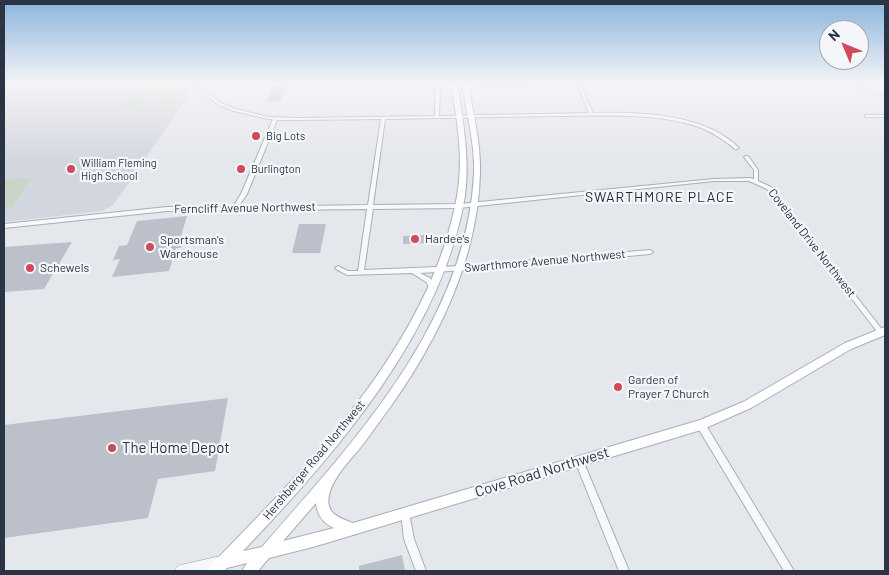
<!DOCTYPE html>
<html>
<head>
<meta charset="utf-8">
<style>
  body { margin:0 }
  #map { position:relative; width:889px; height:575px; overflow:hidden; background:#e4e7ec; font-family:Barlow,sans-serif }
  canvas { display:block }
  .frame { position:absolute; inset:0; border:5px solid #2b3445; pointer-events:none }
  .north { position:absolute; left:819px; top:20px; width:50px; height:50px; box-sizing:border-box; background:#f4f6f9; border:1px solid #a4a8b1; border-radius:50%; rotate:315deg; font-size:14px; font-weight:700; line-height:20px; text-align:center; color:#2b3445 }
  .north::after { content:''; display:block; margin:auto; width:18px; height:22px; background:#d1495b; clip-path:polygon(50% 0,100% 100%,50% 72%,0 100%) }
</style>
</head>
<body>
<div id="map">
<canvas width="889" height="575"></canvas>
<div class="frame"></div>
<div class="north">N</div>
</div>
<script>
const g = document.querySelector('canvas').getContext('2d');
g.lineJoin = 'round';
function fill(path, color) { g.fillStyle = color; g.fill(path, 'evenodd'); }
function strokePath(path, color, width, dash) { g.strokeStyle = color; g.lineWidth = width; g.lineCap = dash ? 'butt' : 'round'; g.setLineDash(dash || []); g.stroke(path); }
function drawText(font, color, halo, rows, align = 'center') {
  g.font = font + ' Barlow,sans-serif'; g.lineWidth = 4.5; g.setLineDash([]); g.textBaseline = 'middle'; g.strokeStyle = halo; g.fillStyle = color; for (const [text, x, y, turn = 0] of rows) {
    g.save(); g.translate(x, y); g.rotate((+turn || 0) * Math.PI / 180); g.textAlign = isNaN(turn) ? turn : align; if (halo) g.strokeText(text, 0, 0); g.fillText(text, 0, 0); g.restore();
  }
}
fill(new Path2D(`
  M4 83H178L189 88 185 101 113 205 102 211 4 222Z`), '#d2d6de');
fill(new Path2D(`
  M148 83 171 84 137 107 114 104Z
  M165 90 187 93 171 105 148 102Z
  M31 178 11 208 4 209V180Z`), '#c9d6c5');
fill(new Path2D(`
  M273 83H288L280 101 267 102Z
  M187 216 180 239 184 238 181 248H176L169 271 112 277 120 259 113 260 119 246 127 245 137 221Z
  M299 224H326L320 253H292Z
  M426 235 427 243 403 244V236Z
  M72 242 44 289 4 292V247Z
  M228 398 215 471 158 479 148 518 4 538V425Z
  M402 555 405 571H359V566Z`), '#bbc0ca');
const minor = new Path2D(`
  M190 83H194L221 103 236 109 268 117 300 118 435 116 436 83H440L439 116 589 113 577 84 483 85 481 84 483 83H587L585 84H580L593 113C639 112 704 113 739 148L737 149H735C723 139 711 131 696 126 653 112 598 116 552 116 497 117 441 118 385 119L373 205 459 204 714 179 750 178 754 179V170L744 157 746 156H748L758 170V181L771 187 884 332 883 334 881 335 879 334 767 189 749 181H714L459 208 373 209 364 270 461 266 650 250 653 252 650 254 498 268 420 273 430 278 435 286 432 288H430L426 282 412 273 347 275 336 269 335 268 338 266 348 271H358L367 209 167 211 4 228V224L167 207H233L241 194 273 119H268L234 111 219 105ZM381 119 368 205 238 207 247 194 277 120H300Z
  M855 83H859L885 98V101Z
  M865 115H885V117H865Z
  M701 421 704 422 794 571H784L698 428 697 425 698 422Z
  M579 457 582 458 629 571H619L575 461 576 458Z
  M405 509 408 510 409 513 414 539 426 571H416L404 539 401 513 402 510Z`);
const tertiary = new Path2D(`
  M221 556 225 558 227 562 225 566C210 572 191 572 175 571L177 567 181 565Z`);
const secondary = new Path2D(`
  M451 83H457C463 120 470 159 465 196 443 331 335 455 243 551L262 547C355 440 467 322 474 173 475 142 466 112 462 83H468C473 112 481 143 480 173 478 258 439 338 391 406 382 418 373 431 364 443 352 459 334 475 329 495 325 513 339 518 353 523L700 420 743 402 845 343 885 327V335L851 349 751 408 701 430 313 547 269 558 258 571H242L247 563 227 568 224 571H208L210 566C310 464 431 342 457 196 464 159 457 120 451 83ZM316 503C317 515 323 523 334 528L283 541Z`);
const motorway = new Path2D(`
  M466 83H472L470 91 466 93 462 91Z`);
strokePath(minor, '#a9aeb7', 2);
strokePath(tertiary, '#a9aeb7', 1);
strokePath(secondary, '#a9aeb7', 2);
strokePath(motorway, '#8b94a3', 2);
fill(minor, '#f7f8fa');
fill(tertiary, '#f7f8fa');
fill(secondary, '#fff');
fill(motorway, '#fff');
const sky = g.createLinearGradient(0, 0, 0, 163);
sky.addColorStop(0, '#8bb4dd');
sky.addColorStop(0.51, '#f3f4f6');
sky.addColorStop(1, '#f3f4f600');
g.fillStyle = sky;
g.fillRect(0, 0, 889, 163);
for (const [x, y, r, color] of [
  [256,136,5,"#d1495b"],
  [71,169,5,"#d1495b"],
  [241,169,5,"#d1495b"],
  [415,239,5,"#d1495b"],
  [150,247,5,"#d1495b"],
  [30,268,5,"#d1495b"],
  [618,387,5,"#d1495b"],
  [112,448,5,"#d1495b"]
]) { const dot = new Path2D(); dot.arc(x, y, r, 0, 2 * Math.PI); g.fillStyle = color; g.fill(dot); strokePath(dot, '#f4f6f9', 2); }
drawText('11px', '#2b3445', '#f4f6f9', [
  ["Big Lots",266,136],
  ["William Fleming",81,163],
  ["High School",81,176],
  ["Burlington",251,169]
], 'left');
drawText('12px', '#2b3445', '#f4f6f9', [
  ["Ferncliff Avenue Northwest",245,208,-1],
  ["Coveland Drive Northwest",812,243,52],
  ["Swarthmore Avenue Northwest",545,261,-5],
  ["Hershberger Road Northwest",314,460,-50]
]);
drawText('12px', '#2b3445', '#f4f6f9', [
  ["Hardee's",425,239],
  ["Sportsman's",160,240],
  ["Warehouse",160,254],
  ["Schewels",40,268],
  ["Garden of",628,380],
  ["Prayer 7 Church",628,394]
], 'left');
g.letterSpacing = '1px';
drawText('14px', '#1d2536', '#f4f6f9', [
  ["SWARTHMORE PLACE",660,197]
]);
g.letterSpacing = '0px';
drawText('15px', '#2b3445', '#f4f6f9', [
  ["The Home Depot",122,448]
], 'left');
drawText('15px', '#2b3445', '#f4f6f9', [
  ["Cove Road Northwest",542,472,-17]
]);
</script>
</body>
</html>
